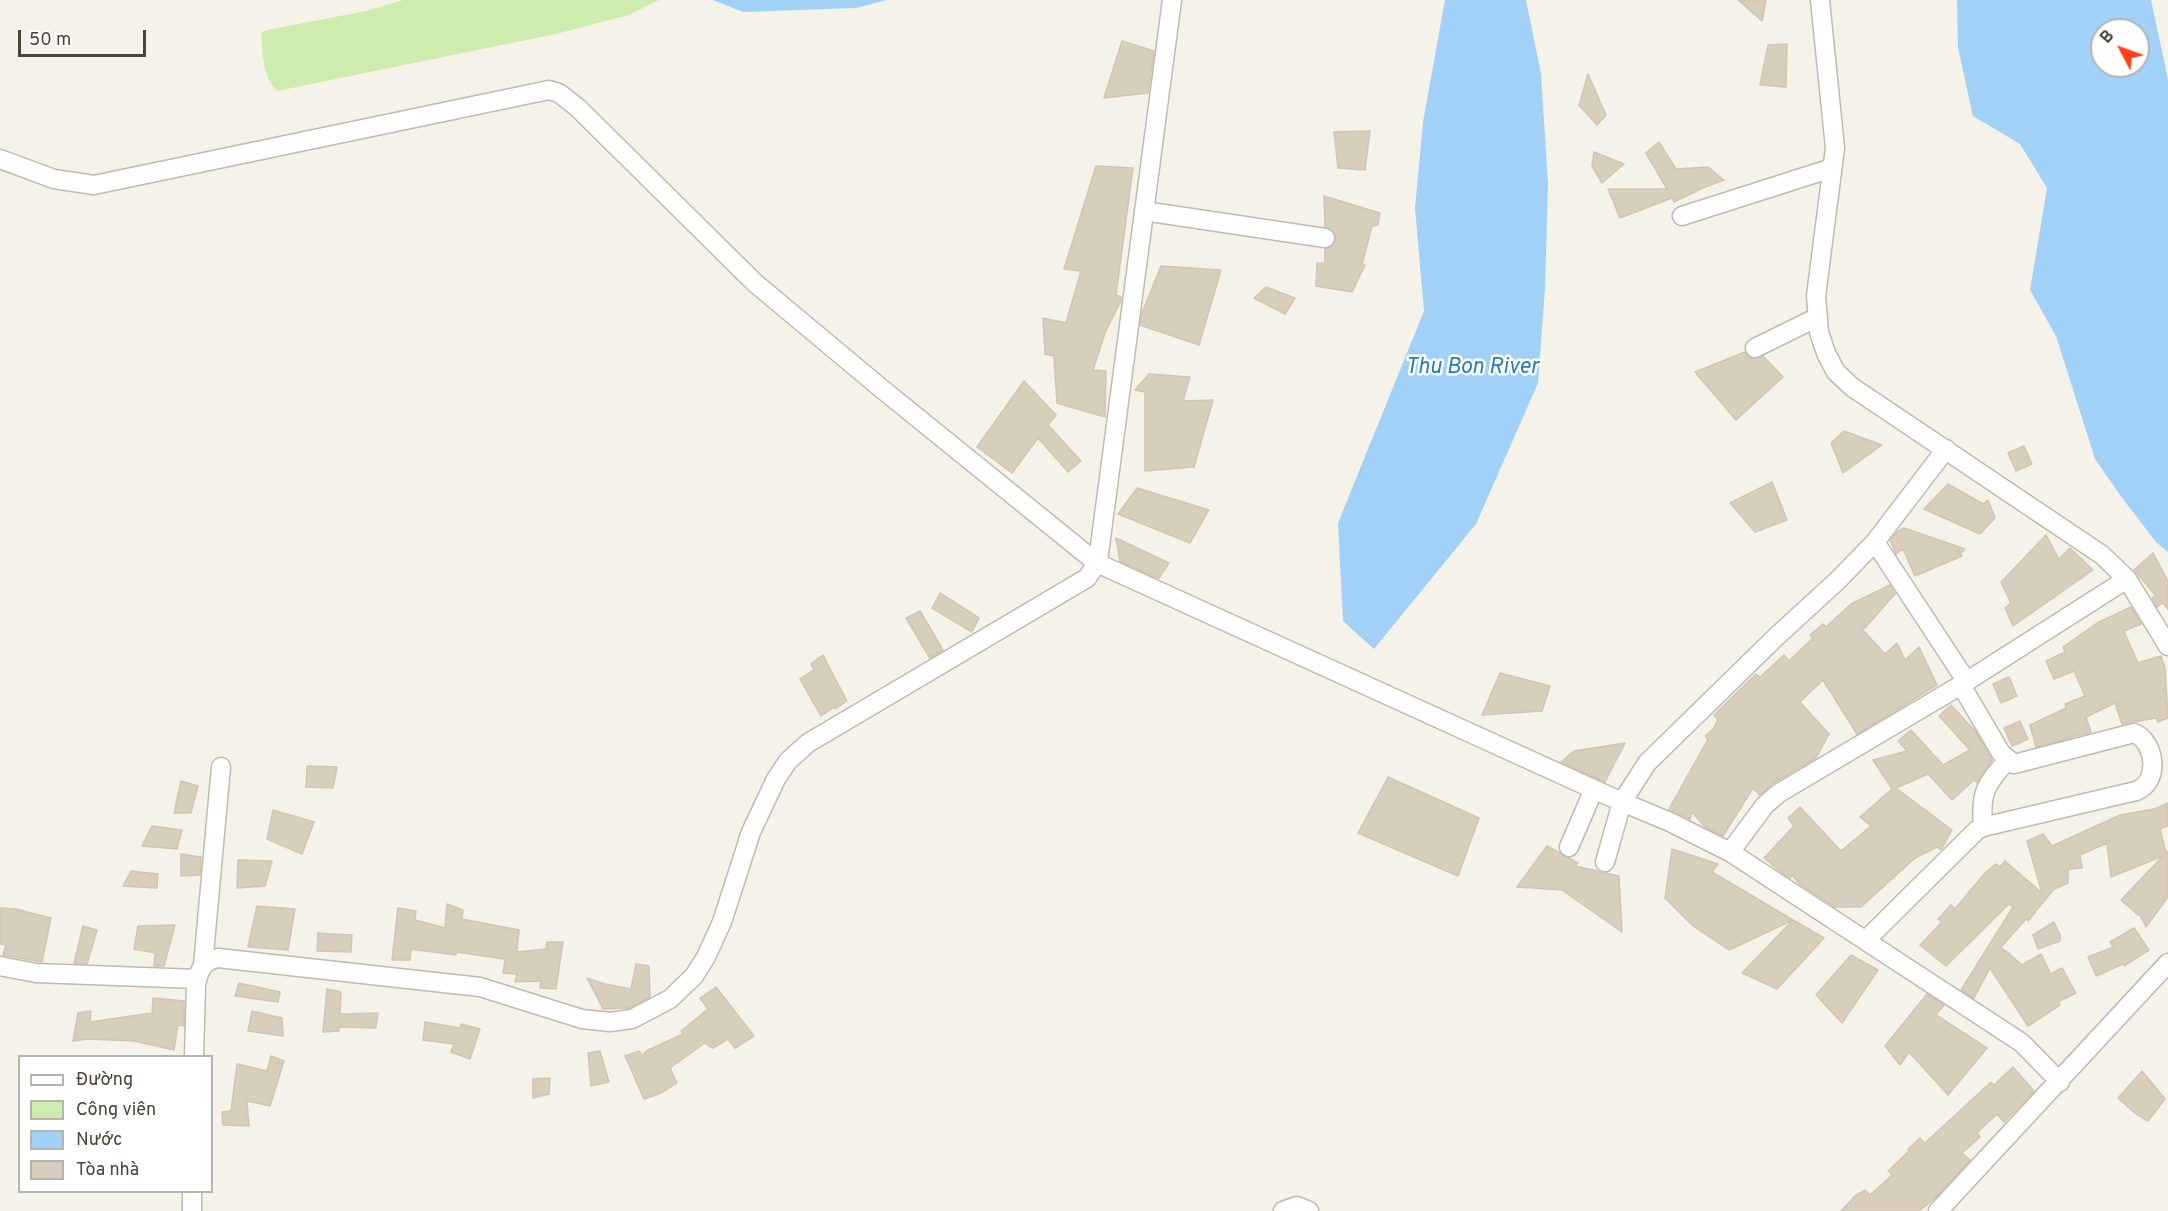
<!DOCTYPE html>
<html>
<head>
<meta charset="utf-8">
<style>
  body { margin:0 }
  #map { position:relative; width:2168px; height:1211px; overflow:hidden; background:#f5f2e9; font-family:Overpass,sans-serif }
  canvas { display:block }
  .legend { position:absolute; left:18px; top:1055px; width:195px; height:138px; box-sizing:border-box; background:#fff; border:2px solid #b7b4af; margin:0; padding:8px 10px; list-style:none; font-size:18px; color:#4a4336 }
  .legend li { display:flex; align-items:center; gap:12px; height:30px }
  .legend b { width:30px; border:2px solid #b7b4af }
  .north { position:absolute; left:2090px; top:18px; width:60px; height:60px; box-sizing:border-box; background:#fff; border:2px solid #b7b4af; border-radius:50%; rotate:311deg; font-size:16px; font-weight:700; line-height:24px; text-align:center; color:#4a4336 }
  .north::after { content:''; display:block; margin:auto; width:21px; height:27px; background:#ff4016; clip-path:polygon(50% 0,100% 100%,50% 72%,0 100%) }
  .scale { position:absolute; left:18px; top:30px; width:128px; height:27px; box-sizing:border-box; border:3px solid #4a4336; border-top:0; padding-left:8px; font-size:18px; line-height:21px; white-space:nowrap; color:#4a4336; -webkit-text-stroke:4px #fff; paint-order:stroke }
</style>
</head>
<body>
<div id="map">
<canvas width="2168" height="1211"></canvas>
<ul class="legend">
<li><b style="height:8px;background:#fff"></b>Đường</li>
<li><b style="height:16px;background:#cfecaf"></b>Công viên</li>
<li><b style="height:16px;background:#a1d1f6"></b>Nước</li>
<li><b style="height:16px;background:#d8cebd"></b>Tòa nhà</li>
</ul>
<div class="north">B</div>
<div class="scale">50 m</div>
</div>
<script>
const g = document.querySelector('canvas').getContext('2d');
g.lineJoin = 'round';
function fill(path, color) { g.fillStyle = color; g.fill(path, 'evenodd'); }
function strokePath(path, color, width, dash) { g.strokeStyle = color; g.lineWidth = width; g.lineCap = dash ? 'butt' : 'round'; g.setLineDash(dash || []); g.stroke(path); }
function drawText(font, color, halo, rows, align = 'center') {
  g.font = font + ' Overpass,sans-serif'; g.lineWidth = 5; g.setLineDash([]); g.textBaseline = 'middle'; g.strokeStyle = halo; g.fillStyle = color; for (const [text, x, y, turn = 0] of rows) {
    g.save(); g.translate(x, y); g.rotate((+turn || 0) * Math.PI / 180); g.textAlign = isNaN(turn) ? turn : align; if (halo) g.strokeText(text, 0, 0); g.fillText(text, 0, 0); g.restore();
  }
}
fill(new Path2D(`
  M403 0H659L629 15 556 34 277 91C262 76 263 53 261 33L267 30 366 11Z`), '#cfecaf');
fill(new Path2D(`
  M713 0H887L856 8 743 12Z
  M1445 0H1526L1541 74 1548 184 1545 288 1538 383 1476 524 1374 649 1343 621 1338 523 1424 311 1415 208 1423 122Z
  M1957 0H2151L2168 79V552L2156 542 2120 495 2095 459 2056 336 2030 290 2047 188 2020 144 1973 116 1958 48ZM2102 30H2138V66H2102Z`), '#a1d1f6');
const building = new Path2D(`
  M1738 0H1766L1762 21Z
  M1122 41 1154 51 1148 93 1104 98Z
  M1787 44 1786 87 1760 85 1768 45Z
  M1588 74 1606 115 1597 125 1579 105Z
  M1370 131 1365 170 1338 168 1334 132Z
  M1659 142 1676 169 1708 167 1724 180 1705 187 1674 202 1672 198 1620 218 1608 189H1667L1646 153Z
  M1594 152 1624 164 1602 183 1592 166Z
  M1096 166 1133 168 1116 295 1121 297V301L1105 333 1093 370 1106 371 1105 417 1057 403 1054 356 1045 354 1043 318 1066 323 1081 271 1064 269Z
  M1324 196 1380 213 1378 225 1372 226 1362 265H1365L1352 292 1316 286 1317 263H1325V249L1333 245 1336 239 1332 230 1325 227Z
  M1161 266 1221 270 1199 345 1140 325 1142 313Z
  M1266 287 1295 298 1285 314 1254 298Z
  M1745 352 1748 357 1754 359 1763 356 1783 377 1736 420 1695 372Z
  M1149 374 1190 377 1183 401 1213 400 1194 467 1145 471V392L1135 390Z
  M1024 381 1056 415 1048 425 1081 461 1068 472 1038 438 1012 473 977 447Z
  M1844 431 1882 445 1843 473 1831 443Z
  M2024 446 2032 464 2016 471 2008 453Z
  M1772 482 1787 520 1755 532 1730 503Z
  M1948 484 1983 504 1988 500 1995 518 1980 534 1924 509Z
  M1137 488 1209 510 1190 543 1118 514Z
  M1904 528 1965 549 1960 554 1962 556 1915 576 1903 549 1896 554 1890 540 1897 532Z
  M2046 535 2059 559 2070 548 2093 570 2013 626 2005 608 2011 603 2001 582Z
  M1116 538 1169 563 1159 578 1152 576 1120 561Z
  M2153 553 2168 581V609L2163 603 2157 607 2152 598 2156 596 2134 570Z
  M1890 585 1895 594 1863 630 1885 654 1897 643 1905 660 1919 647 1937 685 1857 734 1823 680 1800 702 1829 734 1816 758 1773 783 1760 795 1753 788 1723 836 1705 827 1692 812 1690 819 1669 809 1708 739 1705 736 1713 729 1718 720 1714 715 1756 674 1760 677 1784 655 1789 661 1813 638 1810 635 1823 624 1826 627 1851 604Z
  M940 593 979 618 972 632 932 608Z
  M2131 607 2141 624 2124 631 2138 663 2161 656 2165 668 2168 718 2158 722 2156 718 2122 724 2115 703 2086 717 2091 732 2036 747 2030 725 2066 708 2065 704 2085 696 2074 671 2054 679 2046 661 2065 652 2063 647 2097 623Z
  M920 611 943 650 930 658 906 618Z
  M823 655 847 701 835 709 834 707 821 716 800 679 814 670 811 664Z
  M1500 673 1550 686 1542 711 1482 715Z
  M2009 677 2017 696 2001 703 1993 684Z
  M1951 705 1975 731 1992 760 1977 783 1974 780 1952 800 1928 774 1896 788 1952 830 1941 850 1937 847 1915 858 1861 907H1835L1800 884 1792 875 1790 878 1780 871 1764 858 1794 826 1788 818 1800 807 1841 851 1871 826 1860 817 1892 789 1873 760 1907 751 1898 741 1911 730 1943 765 1970 750 1939 716Z
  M2020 721 2028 739 2012 746 2004 728Z
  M1625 743 1605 782 1561 762 1574 751Z
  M307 766 337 767 333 788 306 787Z
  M1388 777 1479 818 1458 876 1358 833Z
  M181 781 198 786 191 813H174Z
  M2168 803V826L2160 829 2166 853 2168 851V897L2146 927 2140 915H2138L2121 900 2163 856 2111 877 2107 843 2080 855 2082 868 2068 869V883L2054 889 2028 921 2027 918 2001 947 2005 951 2003 952 2006 951 2022 965 2041 954 2051 974 2062 968 2076 993 2058 1002 2060 1005 2028 1026 1990 968 1974 998 1961 990 2013 907 2009 904 1946 966 1920 945 1942 922 1938 919 1951 905 1955 909 1985 873 1996 864 2000 867 2005 861 2042 893 2027 841 2043 834 2052 846 2120 815 2154 809Z
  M273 810 314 822 302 854 267 839Z
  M152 826 182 830 177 849 142 846Z
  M1547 846 1578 863 1575 866 1619 876 1622 932 1562 890 1517 887Z
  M1672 849 1718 864 1712 872 1793 920 1729 950 1693 926 1665 898Z
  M181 854 201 857 200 875 181 876Z
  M238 860 272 861 265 886 237 888Z
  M131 871 158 874 157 888 123 886Z
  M447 904 463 910 462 919 519 930 517 952 546 949 547 942H563L556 989 540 988 541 981 515 982 517 974 503 973 505 959 456 952V955L411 949 410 960H392L398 908 416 911 415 920 445 928Z
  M257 906 295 909 288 950 248 947Z
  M0 908 16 909 51 918 42 962 3 955 6 945 0 944Z
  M1793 920 1824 938 1777 989 1742 973Z
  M2054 922 2060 935V941L2038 949 2033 935Z
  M175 925 164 966H154L155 953 134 949 138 926Z
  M83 926 97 930 87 964 74 963Z
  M2134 928 2149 950 2124 966 2123 964 2096 976 2088 957 2113 947 2110 942Z
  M318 933 352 935 351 952 317 951Z
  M1851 955 1878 970 1842 1023 1816 995Z
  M636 964 649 966 650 997 629 1008 603 1009 587 978 605 984 631 989Z
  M239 983 280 992 278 1002 235 996Z
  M716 987 754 1036 735 1048 728 1039 713 1048 705 1043 670 1068 677 1083 659 1094 644 1099 625 1056 639 1051 642 1055 648 1050 683 1034 681 1031 708 1009 700 998Z
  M327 989 341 992 340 1014 378 1013 376 1028 339 1027V1031L323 1032Z
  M1927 994 1944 1005 1936 1015 1987 1048 1948 1095 1909 1052 1900 1065 1885 1046Z
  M153 998 184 1001V1026L178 1025 174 1050 134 1041 88 1039 73 1041 78 1013 91 1011 90 1022 152 1013Z
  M252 1011 282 1018 283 1036 248 1031Z
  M425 1022 460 1028 461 1024 480 1029 470 1059 451 1052 454 1044 423 1040Z
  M600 1051 609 1082 591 1086 588 1053Z
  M271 1056 284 1061 270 1106 247 1101 249 1126 223 1125 222 1112 231 1111 237 1064 267 1071Z
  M2013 1067 2034 1091 2004 1122 1997 1114 1977 1133 1980 1137 1962 1153 1970 1160 1936 1197 1919 1211H1841L1855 1196 1865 1190 1870 1195 1892 1175 1888 1171 1909 1151 1908 1149 1920 1138 1925 1143 1991 1082 1994 1085Z
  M2142 1071 2165 1099 2148 1121 2136 1114 2118 1098Z
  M550 1078 549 1094 533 1098V1079Z`);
fill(building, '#d8cebd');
strokePath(building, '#d3c6b0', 1.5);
const minor = new Path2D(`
  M1820 0 1835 148 1816 296 1819 332 1826 353 1836 372 1852 387 2102 555 2127 579 2168 646
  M0 159 54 179 94 185 549 90 559 93 578 108 755 283 882 389 1097 563 1622 802 1670 822 1730 852 2022 1043 2060 1082
  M1144 211 1325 238
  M1682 216 1832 168
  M1755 348 1818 317
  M1875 542 1967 682
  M1983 827C1980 794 1985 784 2008 760
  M1569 847 1594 789
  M1730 852 1765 805 1779 793 1961 685 2127 579
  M1605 862 1622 802 1647 763 1776 637 1837 581 1875 542 1946 449
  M1866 940 1977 830 1983 827 2136 791C2161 782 2155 741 2134 733L2014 764 2001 753 1961 685
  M203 965 221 767
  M0 966 36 973 197 979
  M194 1056 196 985C199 970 203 961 218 958L480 987 582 1019 610 1022 632 1019 670 999 694 976 706 957 722 922 751 832 776 779 788 761 808 743 1087 578 1098 561 1172 0
  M192 1211V1192
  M1283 1211 1297 1206 1309 1211
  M1938 1211 2168 963`);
strokePath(minor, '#c2baaa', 21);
strokePath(minor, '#fff', 18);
drawText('italic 22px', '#267abf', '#fff', [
  ["Thu Bon River",1472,369]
]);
</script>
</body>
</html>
